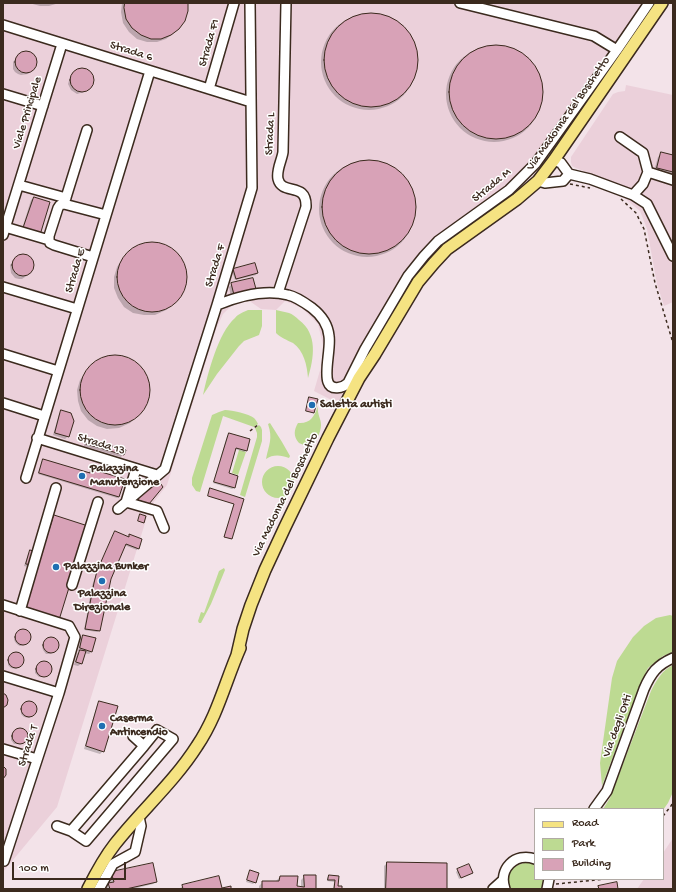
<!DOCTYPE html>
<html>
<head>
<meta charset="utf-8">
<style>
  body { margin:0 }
  #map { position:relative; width:676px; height:892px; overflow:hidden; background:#f3e3e9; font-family:"Gochi Hand",sans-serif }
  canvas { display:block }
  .frame { position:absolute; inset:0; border:4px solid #3b2a1e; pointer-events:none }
  .legend { position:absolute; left:534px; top:808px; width:130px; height:72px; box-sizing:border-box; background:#fff; border:1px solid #b1aaa5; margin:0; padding:5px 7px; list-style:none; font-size:12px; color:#3b2a1e }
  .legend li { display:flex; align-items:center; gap:8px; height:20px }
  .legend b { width:20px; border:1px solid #b1aaa5 }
  .scale { position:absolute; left:12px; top:862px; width:114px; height:18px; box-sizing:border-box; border:2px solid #3b2a1e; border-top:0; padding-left:5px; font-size:12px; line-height:14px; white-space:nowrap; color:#3b2a1e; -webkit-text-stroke:3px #fff; paint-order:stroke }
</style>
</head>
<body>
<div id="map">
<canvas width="676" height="892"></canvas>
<div class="frame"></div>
<ul class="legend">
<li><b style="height:5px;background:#f5e382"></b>Road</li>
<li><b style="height:11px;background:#bdda92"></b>Park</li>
<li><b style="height:11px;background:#d8a2b7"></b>Building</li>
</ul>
<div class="scale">100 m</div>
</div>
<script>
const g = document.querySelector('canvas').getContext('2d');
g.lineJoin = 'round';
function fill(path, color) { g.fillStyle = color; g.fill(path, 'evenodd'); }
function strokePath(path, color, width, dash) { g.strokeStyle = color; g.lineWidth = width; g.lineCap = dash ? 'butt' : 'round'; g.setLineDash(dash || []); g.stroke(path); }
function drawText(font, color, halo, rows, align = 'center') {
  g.font = font + ' "Gochi Hand",sans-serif'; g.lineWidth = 3; g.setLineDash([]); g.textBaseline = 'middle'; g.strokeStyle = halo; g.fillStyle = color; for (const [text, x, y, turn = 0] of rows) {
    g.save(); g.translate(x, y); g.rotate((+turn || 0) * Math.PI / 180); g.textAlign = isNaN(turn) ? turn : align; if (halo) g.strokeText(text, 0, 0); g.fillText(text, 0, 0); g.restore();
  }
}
fill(new Path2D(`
  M3 3H655L541 166 514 194 443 245 429 260 413 279 370 351 341 405 314 391 321 367 324 349 318 324 302 308 285 301 276 310 261 309 248 300 233 304 223 314 216 329 167 485 150 507 57 807 3 872Z
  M626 85 673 95V302L664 306 657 284 647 229 640 211 623 197 601 187 588 184 591 174 576 168 572 166 571 162V157L613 94 618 92 625 91Z
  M673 838V889H637L644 879H663V853Z`), '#ebd0da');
fill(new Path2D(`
  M248 310H262V326L259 335 244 341 239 346 217 374 203 395C208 373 218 333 235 318 238 314 244 312 248 310Z
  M276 310C280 311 285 312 289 313 292 314 296 317 299 320 318 334 314 358 308 378 307 365 304 351 293 343 287 340 281 338 276 333Z
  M318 406C317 415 321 418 321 425 321 432 316 444 308 445 305 446 302 444 299 443 293 436 294 430 298 423 310 424 314 417 318 406Z
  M225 410C232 410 249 414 254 418 256 420 257 422 258 424L254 427 223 416 200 492 196 491 192 485V478L212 415 219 412Z
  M270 423 282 442 290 456 289 458C281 455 273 454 266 459 269 444 273 439 268 424Z
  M259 425 261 427 262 430V441L245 497 240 495 257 437V433L255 428Z
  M239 450 246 452 238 475 232 473Z
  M262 482a16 16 0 1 1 32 0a16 16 0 1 1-32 0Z
  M224 568 225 570 211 604 201 623H199L198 621 201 612 204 613 219 571Z
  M670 615 673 616V652L663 656 648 668 639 687 602 786 600 763 612 678 617 661 633 637 644 626 656 618Z
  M673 665V792L668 803 663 810 603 809 610 798 651 691C656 681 662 670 673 665Z
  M135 748 138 750 72 827 69 824Z
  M524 863H530L535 865V879H543V885L541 889H511C504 876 511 866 524 863Z`), '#bdda92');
fill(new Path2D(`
  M29 3H59L49 6H40Z
  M122 3H187L178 29 174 33 166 39 157 42H147L137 39 129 32 123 23 121 12Z
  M321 62a48 48 0 1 1 96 0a48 48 0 1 1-96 0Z
  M446 94a48 48 0 1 1 96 0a48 48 0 1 1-96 0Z
  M27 51 34 55 36 58V65L34 68 28 74 21 75 18 74 15 72 13 69V62L20 53Z
  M79 69 87 70 90 72 92 79V83L84 92 77 94 71 90 68 84 70 77 76 71Z
  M662 153 673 156V177L654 171 658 157Z
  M319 209a48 48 0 1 1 96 0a48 48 0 1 1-96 0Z
  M34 198 49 203 21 232 31 200Z
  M146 243H157L168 247 177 254 183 264 186 276 184 287 179 298 175 302 166 310 155 315H144L133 313 124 307 118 298 114 288V277L117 267 123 258 136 247Z
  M21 255 28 256 33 261 34 265 31 273 22 279H19L15 278 11 273 10 265 18 256Z
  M234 270 257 273 256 275 235 280 232 271Z
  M252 279 231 297 229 287 232 284Z
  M110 357H121L132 360 141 368 147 378 149 389 148 401 142 411 130 423 119 428 107 429 97 426 88 420 81 411 78 401 77 390 80 380 87 371 100 360Z
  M62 411 68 436 65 439 53 435 59 414Z
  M229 434 246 451 244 452 235 449 227 474 234 488 232 489 213 483 227 436Z
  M88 440 123 454 121 457 84 446 85 443Z
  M44 460 89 473 91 470 119 497 117 498 38 474 42 461Z
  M210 490 243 499 231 539 224 537 234 504 208 496Z
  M54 516 86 526 24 610 52 518Z
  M114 534 128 538 129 535 138 549 137 550 124 545 110 579 99 631 97 632 84 630 92 586 96 574Z
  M31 551 35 552 28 567 24 566 28 554Z
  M22 630 26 631 30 634V639L25 645 20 646 18 645 15 642 14 639 16 635Z
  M84 636 92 651 89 654 84 653 81 664 78 666 74 665 77 654 79 651H78L81 638Z
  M49 639 54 640 57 643 58 645 56 650 50 654H46L43 650 42 646 43 644Z
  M15 653 20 654 23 657V659L22 664 16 669 11 668 8 665V660L9 658Z
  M43 662 47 663 50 666V671L49 673 43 677H39L35 673V671L36 667Z
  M28 702 33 703 36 707V709L35 713 29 718 24 717 21 714V709L24 705Z
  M100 702 103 751 100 754 84 749 97 705Z
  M18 729H23L26 733 27 735 25 740 19 744H14L11 740V736L12 733Z
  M387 863 446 864V889H384V866Z
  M458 870 470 874 459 879 456 872Z
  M251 871 255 882 253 884 246 882 249 873Z
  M112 873 156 882 153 884 133 889H107L106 887 109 884H111L109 876Z
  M305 876 315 889H259V886L263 882H276V881L280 877 296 887 301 888V880Z
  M329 876 338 877 337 887 341 889H333L334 882 327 881V878Z
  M183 886 221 889H230H175L179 888V889Z`), '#0003');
const building = new Path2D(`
  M125 3H188V11L185 21 179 29 171 35 161 39H151L141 35 132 28 126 19 124 8Z
  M324 60a47 47 0 1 1 94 0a47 47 0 1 1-94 0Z
  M449 92a47 47 0 1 1 94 0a47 47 0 1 1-94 0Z
  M15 62a11 11 0 1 1 22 0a11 11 0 1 1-22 0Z
  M70 80a12 12 0 1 1 24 0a12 12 0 1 1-24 0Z
  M661 152 673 155V172L657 168Z
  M322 207a47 47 0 1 1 94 0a47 47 0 1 1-94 0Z
  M34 197 50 202 40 235 23 229Z
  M117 277a35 35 0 1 1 70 0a35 35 0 1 1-70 0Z
  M12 265a11 11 0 1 1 22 0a11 11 0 1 1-22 0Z
  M255 263 258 273 236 279 233 269Z
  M253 278 256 289 234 295 231 283Z
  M80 390a35 35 0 1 1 70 0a35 35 0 1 1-70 0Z
  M309 397 318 399 314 413 306 411Z
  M61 410 71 413 74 421 69 437 55 433Z
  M229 433 250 439 247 451 236 448 229 473 238 476 235 488 214 482Z
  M87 439 126 450 124 455 86 444Z
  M43 459 90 473 91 469 125 479 119 497 39 473Z
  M158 480 163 487 149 504 138 500 140 495Z
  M210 488 244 499 232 539 224 537 234 504 208 496Z
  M140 514 146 516 144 523 138 521Z
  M54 515 88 526 59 620 25 609Z
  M115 531 129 537V534L142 539 139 549 126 544 111 579 100 631 85 629 94 583 97 571Z
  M30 550 36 552 32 565 26 564Z
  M15 637a8 8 0 1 1 16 0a8 8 0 1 1-16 0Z
  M83 635 96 638 92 652 80 648Z
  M43 645a8 8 0 1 1 16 0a8 8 0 1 1-16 0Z
  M80 650 86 651 82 664 76 662Z
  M8 660a8 8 0 1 1 16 0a8 8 0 1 1-16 0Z
  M36 669a8 8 0 1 1 16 0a8 8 0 1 1-16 0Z
  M3 693 6 695 8 700 7 705 3 708Z
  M99 701 118 706 104 752 86 746Z
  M21 709a8 8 0 1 1 16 0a8 8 0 1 1-16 0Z
  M12 736a8 8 0 1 1 16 0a8 8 0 1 1-16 0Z
  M3 766 6 769V775L3 779Z
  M387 862 447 863V889H386Z
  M153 863 157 882 126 889H110L108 883 114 882 111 872Z
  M469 864 473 873 461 878 457 869Z
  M250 870 259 873 256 883 247 880Z
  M304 875H316V889H262V881H279L280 876H298L297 886 304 887Z
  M329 875 339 876 338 886H342V889H334L335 880H328Z
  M219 876 222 888 231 886V889H183L182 885Z
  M617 882 618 889H599L598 886Z`);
fill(building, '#d8a2b7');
strokePath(building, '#3b2a1e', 1);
const minor = new Path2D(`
  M460 3 594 36 617 50
  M3 25 251 102
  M209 89 234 3
  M3 94 43 106
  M648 172 673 180
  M569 174 590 179 633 195 643 184 648 172 643 153 620 137
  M538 181 545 183 563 181 569 174 561 163 554 160
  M19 185 66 198
  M633 195 647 204 673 256
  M64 204 87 130
  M5 227 49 240
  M3 235 62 44
  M93 257 54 245 50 243 49 240V236L58 208 60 205 64 204 106 215
  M3 287 77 309
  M278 293 306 207C307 181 282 196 278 179 276 170 282 160 283 152L286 3
  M217 305C239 296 265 289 288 295 297 297 305 303 312 308 321 315 328 325 329 336 331 348 324 372 328 382 331 391 343 388 348 383L365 349 408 276 424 256 438 241 509 190 536 163 617 50 649 3
  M3 354 58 371
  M3 403 44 416
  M37 438 157 475
  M136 469 126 502 157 511 164 528
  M26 478 150 71
  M118 509 165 469 217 305 252 188 250 3
  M72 585 98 502
  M3 605 69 626 75 637 59 693 4 861H3
  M20 611 56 488
  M3 676 59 693
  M3 749 37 759
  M594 809 607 791 644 689C651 673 657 665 673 658
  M57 826 71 831 86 841 173 739 157 730 144 746 133 736
  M71 831 144 746
  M99 889 113 864 135 852 141 826 139 817
  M493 889 503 880
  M505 889C498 869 515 852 535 859
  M547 889 549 879`);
const major = new Path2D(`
  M237 655 243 629 251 605 265 570 285 527 328 438 359 378 375 354 418 282 434 263 447 249 517 199 538 181 554 160 662 3
  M88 889C96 873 104 858 115 844 141 811 174 782 197 746 218 715 225 682 240 648`);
strokePath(minor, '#3b2a1e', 12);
strokePath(major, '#3b2a1e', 14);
strokePath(new Path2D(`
  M570 184 590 188
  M621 199 636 213 644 229 655 283 673 343
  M250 431 259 424
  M663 816 671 806 673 802
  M556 884 606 879`), '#3b2a1e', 1.5, [3, 3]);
strokePath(minor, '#fff', 9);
strokePath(major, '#f5e382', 11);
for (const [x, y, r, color] of [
  [312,405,4,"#1f6fb2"],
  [82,476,4,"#1f6fb2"],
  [56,567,4,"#1f6fb2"],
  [102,581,4,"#1f6fb2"],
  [102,726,4,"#1f6fb2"]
]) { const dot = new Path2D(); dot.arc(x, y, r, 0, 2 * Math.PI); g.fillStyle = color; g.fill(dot); strokePath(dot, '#fff', 1.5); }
drawText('12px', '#3b2a1e', '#fff', [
  ["Strada F1",210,43,-74],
  ["Strada 6",131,52,17],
  ["Viale Principale",28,113,-73],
  ["Via Madonna del Boschetto",569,114,-55],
  ["Strada L",271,134,-87],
  ["Strada M",492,186,-39],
  ["Strada F",216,266,-73],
  ["Strada E",76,271,-73],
  ["Strada 13",101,445,17],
  ["Via Madonna del Boschetto",286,495,-64],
  ["Via degli Orti",618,726,-70],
  ["Strada T",29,746,-72]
]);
drawText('bold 12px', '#3b2a1e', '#fff', [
  ["Saletta autisti",320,405],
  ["Palazzina",90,469],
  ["Manutenzione",90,483],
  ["Palazzina Bunker",64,567],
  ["Palazzina",102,594,"center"],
  ["Direzionale",102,608,"center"],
  ["Caserma",110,719],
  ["Antincendio",110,733]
], 'left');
</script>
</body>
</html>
